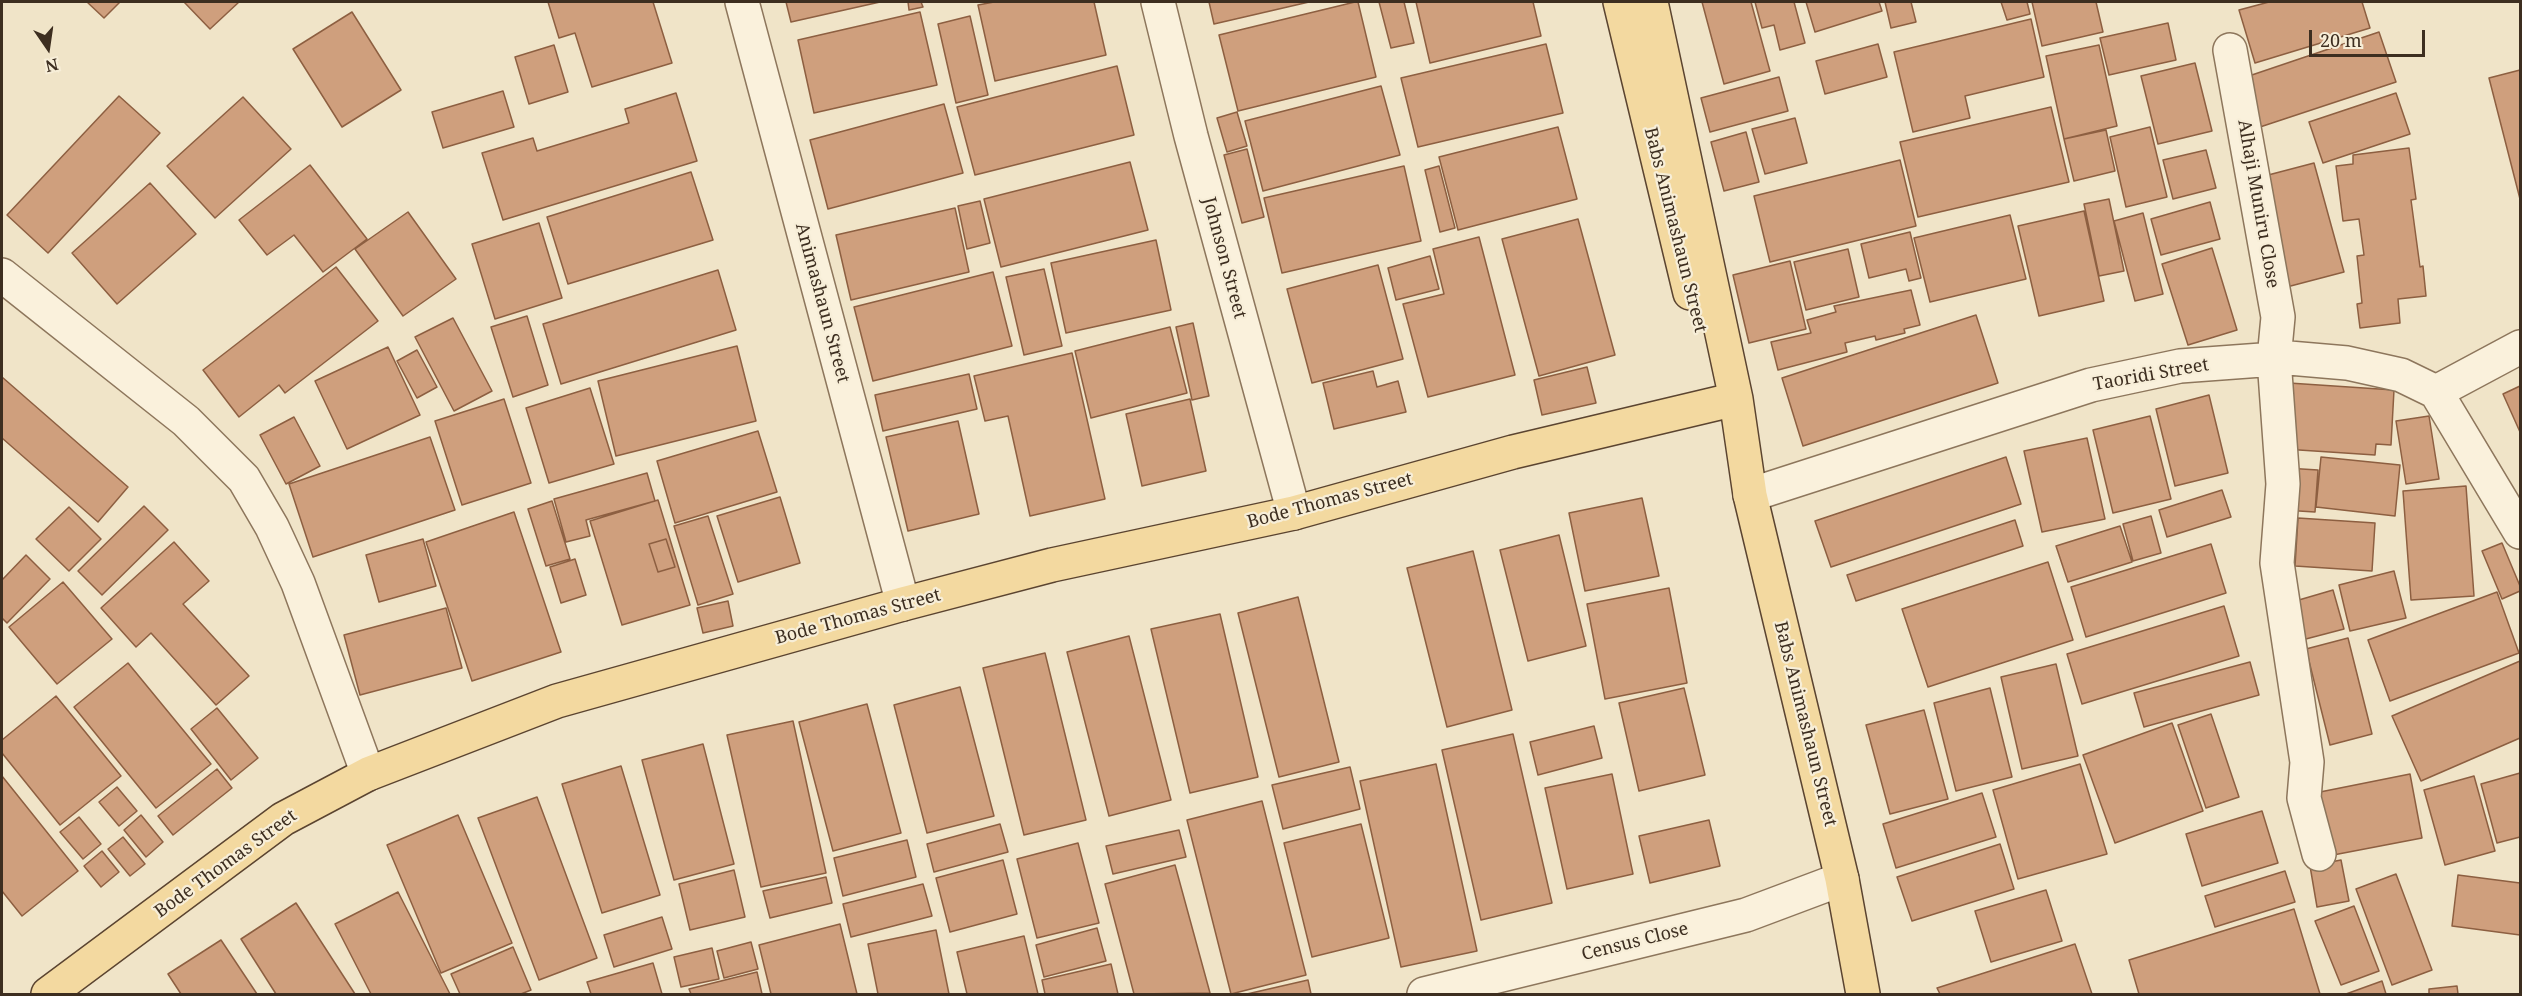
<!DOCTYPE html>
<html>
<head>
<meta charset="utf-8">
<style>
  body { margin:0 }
  #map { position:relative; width:2522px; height:996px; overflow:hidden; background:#f0e4c8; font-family:"Noto Serif",serif }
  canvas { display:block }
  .frame { position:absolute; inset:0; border:3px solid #3d2e20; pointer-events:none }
  .north { position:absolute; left:18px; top:18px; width:60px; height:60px; -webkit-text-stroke:4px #f7eed8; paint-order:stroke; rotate:167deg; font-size:16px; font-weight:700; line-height:24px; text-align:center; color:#3d2e20 }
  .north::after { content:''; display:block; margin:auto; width:21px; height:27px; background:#3d2e20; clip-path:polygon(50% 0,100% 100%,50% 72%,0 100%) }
  .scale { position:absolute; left:2309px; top:30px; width:116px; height:27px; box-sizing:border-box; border:3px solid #3d2e20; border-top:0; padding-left:8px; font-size:18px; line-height:21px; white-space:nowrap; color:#3d2e20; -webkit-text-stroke:4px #f7eed8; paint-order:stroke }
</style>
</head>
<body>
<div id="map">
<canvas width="2522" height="996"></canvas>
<div class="frame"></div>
<div class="north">N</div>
<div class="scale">20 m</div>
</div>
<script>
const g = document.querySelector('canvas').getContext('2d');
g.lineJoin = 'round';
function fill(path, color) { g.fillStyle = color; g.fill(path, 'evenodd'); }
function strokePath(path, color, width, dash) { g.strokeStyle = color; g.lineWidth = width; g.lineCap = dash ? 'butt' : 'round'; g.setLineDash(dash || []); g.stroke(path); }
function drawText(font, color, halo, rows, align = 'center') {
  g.font = font + ' "Noto Serif",serif'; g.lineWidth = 4.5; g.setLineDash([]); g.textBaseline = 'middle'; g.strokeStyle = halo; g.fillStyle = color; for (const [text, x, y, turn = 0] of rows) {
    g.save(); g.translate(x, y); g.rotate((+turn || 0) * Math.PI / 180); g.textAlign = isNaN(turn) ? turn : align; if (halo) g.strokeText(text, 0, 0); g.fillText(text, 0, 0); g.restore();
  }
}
const building = new Path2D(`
  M87 2H120L104 18Z
  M184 2H239L210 29Z
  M548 2H653L672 63 592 87 575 33 559 38Z
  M786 2H880L791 22Z
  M908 2H921L923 7 909 10Z
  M994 2H1094L1106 55 995 81 978 5Z
  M1209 2H1309L1214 24Z
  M1355 2H1358L1376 77 1238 111 1219 35Z
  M1379 2H1404L1414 43 1391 48Z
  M1416 2H1533L1541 36 1430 63Z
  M1702 2H1751L1770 71 1724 84Z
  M1755 2H1794L1805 43 1780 50 1774 25 1762 28Z
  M1806 2H1879L1882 11 1815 32Z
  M1885 2H1911L1916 22 1891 28Z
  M2001 2H2027L2030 14 2007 20Z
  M2032 2H2096L2103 32 2042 46Z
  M2269 2H2362L2370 28 2255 63 2239 10Z
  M352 12 401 90 342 127 293 49Z
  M920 12 937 85 814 113 798 40Z
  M970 16 988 95 956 103 938 24Z
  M2031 19 2044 77 1965 96 1970 118 1913 132 1894 52Z
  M2168 23 2176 60 2109 75 2100 38Z
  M2379 32 2396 82 2257 128 2240 79Z
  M1546 44 1563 113 1418 147 1401 78Z
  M1878 44 1887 77 1825 94 1816 61Z
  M554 45 568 92 529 104 515 57Z
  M2099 45 2117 126 2064 139 2046 56Z
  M2195 63 2212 131 2158 144 2141 76Z
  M1117 66 1134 135 975 175 957 107Z
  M2520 70V199L2489 78Z
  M1779 77 1788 111 1710 132 1701 98Z
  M1381 86 1400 155 1263 191 1245 121Z
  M503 91 514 127 443 148 432 112Z
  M676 93 697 161 503 220 482 153 533 138 537 151 629 123 625 109Z
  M2396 93 2410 134 2323 163 2309 122Z
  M119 96 160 133 48 253 7 215Z
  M243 97 291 149 215 218 167 166Z
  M944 104 963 173 828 209 810 140Z
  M2051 107 2069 182 1918 217 1900 142Z
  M1237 112 1247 146 1227 152 1217 118Z
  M1795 118 1807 163 1765 174 1752 129Z
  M1558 127 1577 199 1458 230 1439 157Z
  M2150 127 2167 197 2126 207 2110 137Z
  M2106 130 2115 171 2074 181 2064 139Z
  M1746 132 1759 182 1724 191 1711 142Z
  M2409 148 2416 199 2411 200 2420 267 2423 266 2426 296 2398 299 2400 323 2360 328 2357 304 2362 303 2357 256 2364 255 2359 219 2343 221 2336 166 2353 164V155Z
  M1247 149 1264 217 1242 223 1224 155Z
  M2206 150 2216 188 2173 199 2163 160Z
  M1900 160 1916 226 1770 262 1754 196Z
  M1130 162 1148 230 1001 267 984 199Z
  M2314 163 2344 272 2283 288 2253 179Z
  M310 165 367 239 323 272 294 235 267 255 239 220Z
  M1404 166 1421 241 1282 273 1264 198Z
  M1439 166 1455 228 1440 232 1425 170Z
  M691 172 713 240 568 284 547 217Z
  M150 183 196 234 117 304 72 253Z
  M2109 199 2124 271 2099 276 2084 204Z
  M980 201 990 243 967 249 958 206Z
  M2210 202 2220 239 2161 255 2151 219Z
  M955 208 969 272 851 300 836 235Z
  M2084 211 2104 301 2039 316 2018 226Z
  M408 212 456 279 403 316 355 249Z
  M2143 213 2163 294 2135 301 2114 221Z
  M2010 215 2026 279 1930 302 1914 238Z
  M1578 219 1615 355 1539 376 1502 239Z
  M539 223 562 298 495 319 472 244Z
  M1910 232 1921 278 1909 281 1906 269 1869 278 1861 244Z
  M1479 237 1515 375 1428 397 1403 304 1444 294 1433 249Z
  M1156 240 1171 310 1066 333 1051 263Z
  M2212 248 2237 330 2188 345 2162 264Z
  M1848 249 1859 297 1806 310 1794 262Z
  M1430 256 1439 289 1396 300 1388 268Z
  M1790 261 1806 329 1749 343 1733 275Z
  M1378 265 1403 359 1312 383 1287 289Z
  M336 267 378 321 285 393 279 385 239 417 203 370Z
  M1044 269 1062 346 1024 355 1006 277Z
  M718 270 736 330 561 384 543 324Z
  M993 272 1012 346 873 381 854 307Z
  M1911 290 1920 325 1904 329 1905 333 1876 340 1875 336 1845 343 1847 352 1778 370 1771 342 1811 333 1807 320 1836 312 1834 306Z
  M1976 315 1998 383 1803 446 1782 378Z
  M527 316 548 385 513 397 491 327Z
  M453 318 492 391 454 411 415 337Z
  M1193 323 1209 396 1192 400 1176 327Z
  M1170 327 1187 393 1091 418 1075 351Z
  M737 346 756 421 616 456 598 381Z
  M388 347 420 415 347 449 315 381Z
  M417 350 437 387 417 398 397 361Z
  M1072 353 1105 499 1030 516 1008 416 985 421 974 376Z
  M1587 367 1596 403 1542 415 1534 380Z
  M1373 371 1377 387 1398 381 1406 412 1334 429 1323 383Z
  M969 374 977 409 883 431 875 395Z
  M2 377 128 487 98 522 2 438Z
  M2289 383 2394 390 2391 445 2376 444 2375 455 2284 449Z
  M2520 386V432L2503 394Z
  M590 388 614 464 549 483 526 408Z
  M2209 395 2228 473 2175 486 2156 409Z
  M504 399 531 483 462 505 435 421Z
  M1190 399 1206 471 1142 486 1126 414Z
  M2150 416 2171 499 2113 513 2093 430Z
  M2429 416 2439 479 2406 484 2396 421Z
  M294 417 320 466 286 484 260 435Z
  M958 421 979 514 908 531 886 437Z
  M758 431 777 492 675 523 657 461Z
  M430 437 455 510 313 557 289 484Z
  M2087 438 2105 519 2042 532 2024 451Z
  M2006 457 2021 504 1831 567 1815 521Z
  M2321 457 2400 465 2395 516 2316 507Z
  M2286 468 2318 470 2315 512 2283 510Z
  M647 473 655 501 586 520 590 536 566 542 554 499Z
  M2466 486 2474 596 2411 600 2403 491Z
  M2222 490 2231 517 2167 537 2159 510Z
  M780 497 800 563 738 582 717 516Z
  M1642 498 1659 576 1585 591 1569 513Z
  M658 500 690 605 622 625 590 521ZM666 539 675 567 658 572 649 544Z
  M552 501 570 559 546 566 528 509Z
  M144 506 168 530 102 595 78 571Z
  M69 507 101 539 69 571 36 539Z
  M514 512 561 652 472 681 426 542Z
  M708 516 733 594 698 605 674 526Z
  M2151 516 2161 553 2133 561 2123 524Z
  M2298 518 2375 523 2372 571 2295 566Z
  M2015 520 2023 546 1856 601 1847 575Z
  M2120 526 2132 562 2068 582 2056 546Z
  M1559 535 1586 646 1528 661 1500 550Z
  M423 539 436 586 379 602 366 555Z
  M666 539 675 567 658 572 649 544Z
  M174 542 209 581 183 604 249 676 216 705 151 633 136 647 101 608Z
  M2502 543 2520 586V591L2502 599 2482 551Z
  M2211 544 2226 593 2086 637 2071 587Z
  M1473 551 1512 710 1447 727 1407 568Z
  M26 555 50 579 7 623 2 618V580Z
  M575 559 586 595 561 603 550 567Z
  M2048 562 2073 640 1928 687 1902 609Z
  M2394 571 2406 618 2350 631 2339 585Z
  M63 582 112 639 57 684 9 627Z
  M1669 588 1687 683 1605 699 1587 604Z
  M2333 590 2344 629 2302 640 2292 602Z
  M2497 592 2519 653 2390 701 2368 640Z
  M1298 597 1339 762 1279 777 1238 613Z
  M728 601 733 626 703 633 697 608Z
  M2224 606 2239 656 2082 704 2067 654Z
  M446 608 462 668 360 695 344 635Z
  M1220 614 1258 777 1190 793 1151 629Z
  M1129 636 1171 800 1109 816 1067 652Z
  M2348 638 2372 734 2330 745 2306 649Z
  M1045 653 1086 820 1024 835 983 668Z
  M2520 661V738L2421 781 2392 716Z
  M2250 662 2259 695 2144 727 2134 693Z
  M128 663 211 764 156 808 74 707Z
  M2056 664 2078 756 2022 769 2001 677Z
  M960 687 994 816 927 833 894 705Z
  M1684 688 1705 775 1639 791 1619 703Z
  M1990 688 2012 777 1956 791 1934 703Z
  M56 696 121 776 60 825 2 753V740Z
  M867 704 901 833 833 851 799 722Z
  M217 708 258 758 231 780 191 729Z
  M1924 710 1948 799 1890 814 1866 725Z
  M2211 714 2239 797 2206 808 2178 725Z
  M793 721 826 873 761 887 727 735Z
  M2172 723 2203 811 2115 843 2083 755Z
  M1594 726 1602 758 1538 775 1530 742Z
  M1513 734 1552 903 1481 920 1442 750Z
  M703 744 734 864 674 880 642 760Z
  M1436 764 1477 951 1401 967 1360 781Z
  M2080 764 2107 854 2018 879 1993 790Z
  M621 766 660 895 602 913 562 784Z
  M1350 767 1360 809 1283 829 1272 785Z
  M217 769 232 788 173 835 158 816Z
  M2520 773V837L2497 843 2481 784Z
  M1612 774 1633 874 1567 889 1545 788Z
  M2410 774 2422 838 2328 856 2315 793Z
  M2 776 78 871 22 916 2 891Z
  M2474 776 2495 851 2445 865 2424 790Z
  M117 787 137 811 119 826 99 802Z
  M1982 793 1996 837 1896 868 1883 824Z
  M537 797 597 958 539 980 478 818Z
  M1262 801 1306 975 1231 994 1187 820Z
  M2262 811 2278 863 2202 886 2186 834Z
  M141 815 163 842 146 857 124 830Z
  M458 815 512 943 441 973 387 845Z
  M79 817 101 844 83 859 60 832Z
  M1709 820 1720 866 1650 883 1639 836Z
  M1000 824 1008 852 934 872 927 844Z
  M1361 824 1389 938 1312 957 1284 843Z
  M1179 830 1186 857 1113 874 1106 846Z
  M123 837 145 864 130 876 108 849Z
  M907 840 916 877 843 896 834 858Z
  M1078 843 1099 923 1037 938 1017 859Z
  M2000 844 2014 889 1912 921 1897 877Z
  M102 851 119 872 101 887 84 866Z
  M1003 860 1017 914 950 932 936 878Z
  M2341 860 2349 901 2317 907 2310 866Z
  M1175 865 1210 993 1134 994 1105 884Z
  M734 870 745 917 690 930 679 884Z
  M2285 871 2295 902 2215 927 2205 896Z
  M2396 874 2432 970 2392 985 2356 889Z
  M2458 875 2520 883V935L2452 926Z
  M826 877 832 903 770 918 763 891Z
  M923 884 932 916 851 937 843 904Z
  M2046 890 2062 941 1991 962 1975 911Z
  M398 892 450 994H371L335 924Z
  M296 903 355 994H276L241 939Z
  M2354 906 2379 971 2341 985 2315 921Z
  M2294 909 2320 994H2139L2129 960Z
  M662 917 672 949 614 967 604 935Z
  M840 924 857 994H771L759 945Z
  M1097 928 1106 961 1044 977 1036 945Z
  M936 930 949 994H878L868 944Z
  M1024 936 1038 994H967L957 952Z
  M221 940 257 994H181L168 974Z
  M751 942 758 969 724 978 717 951Z
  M2075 944 2092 994H1940L1937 988Z
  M513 947 531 990 521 994H460L451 974Z
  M712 948 719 979 681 987 674 957Z
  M653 963 662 994H591L587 982Z
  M1111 964 1118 994H1045L1042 980Z
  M757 972 762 994H691L689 989Z
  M1308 980 1311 994H1247Z
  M2382 981 2386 994H2346Z
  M2457 986 2458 994H2429V989Z`);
fill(building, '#cf9f7d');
strokePath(building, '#8d5f41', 1.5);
const minor = new Path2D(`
  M742 2 903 604
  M1158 2 1191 136 1294 513
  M2230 50 2278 317 2274 359 2283 484 2277 563 2307 762 2304 798 2319 854
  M2 275 186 421 244 479 272 527 298 583 368 774
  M2436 392 2520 347
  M1750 495 2091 385 2180 366 2289 358 2347 363 2401 375 2436 392 2520 532
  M1424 994 1746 915 1842 879`);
const major = new Path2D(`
  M1620 2 1690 293
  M1651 2 1736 399 1750 495 1842 879 1863 994
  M48 994 283 819 368 774 557 701 903 604 1052 565 1294 513 1513 452 1736 399`);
strokePath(minor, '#8d765c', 36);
strokePath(major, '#5b4430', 36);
strokePath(minor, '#faf1dc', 33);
strokePath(major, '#f3d9a0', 33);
drawText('18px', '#3d2e20', '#f7eed8', [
  ["Alhaji Muniru Close",2258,204,80],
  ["Babs Animashaun Street",1675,230,76],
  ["Johnson Street",1224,258,75],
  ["Animashaun Street",822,303,75],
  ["Taoridi Street",2151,375,-10],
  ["Bode Thomas Street",1330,501,-15],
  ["Bode Thomas Street",858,617,-15],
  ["Babs Animashaun Street",1805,724,76],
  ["Bode Thomas Street",226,864,-36],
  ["Census Close",1635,942,-14]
]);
</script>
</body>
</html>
